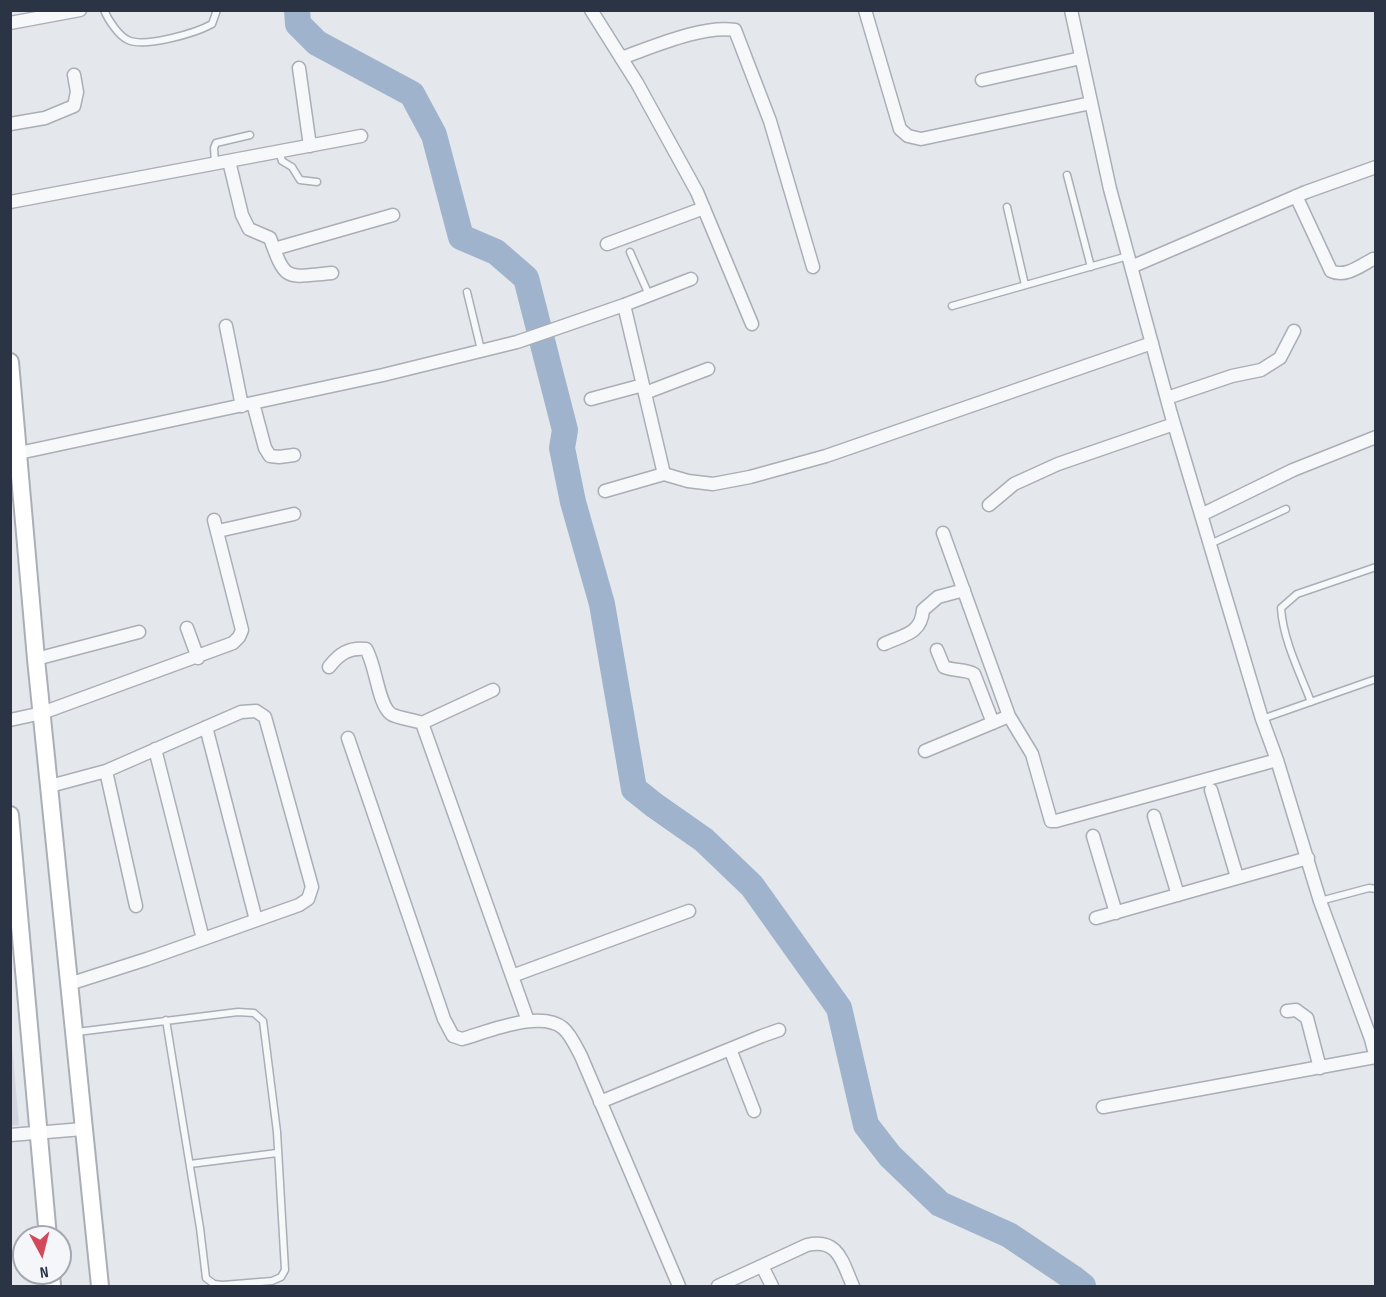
<!DOCTYPE html>
<html>
<head>
<meta charset="utf-8">
<style>
  body { margin:0 }
  #map { position:relative; width:1386px; height:1297px; overflow:hidden; background:#e4e7ec; font-family:"Sofia Sans Condensed",sans-serif }
  canvas { display:block }
  .frame { position:absolute; inset:0; border:12px solid #2b3445; pointer-events:none }
  .north { position:absolute; left:12px; top:1225px; width:60px; height:60px; box-sizing:border-box; background:#f4f6f9; border:2px solid #a4a8b1; border-radius:50%; rotate:173deg; font-size:16px; font-weight:700; line-height:24px; text-align:center; color:#2b3445 }
  .north::after { content:''; display:block; margin:auto; width:21px; height:27px; background:#d1495b; clip-path:polygon(50% 0,100% 100%,50% 72%,0 100%) }
</style>
</head>
<body>
<div id="map">
<canvas width="1386" height="1297"></canvas>
<div class="frame"></div>
<div class="north">N</div>
</div>
<script>
const g = document.querySelector('canvas').getContext('2d');
g.lineJoin = 'round';
function fill(path, color) { g.fillStyle = color; g.fill(path, 'evenodd'); }
function strokePath(path, color, width, dash) { g.strokeStyle = color; g.lineWidth = width; g.lineCap = dash ? 'butt' : 'round'; g.setLineDash(dash || []); g.stroke(path); }
fill(new Path2D(`
  M11 1032 19 1125 11 1126H10Z`), '#d2d6de');
strokePath(new Path2D(`
  M297 10 298 24 317 43 412 94 434 135 461 237 496 252 526 278 565 430 562 448 573 502 602 604 634 789 654 805 704 840 752 886 839 1008 866 1125 890 1156 940 1204 1009 1235 1073 1278 1083 1286`), '#9fb4cc', 26);
const lane = new Path2D(`
  M104 10C108 20 119 36 128 40 145 48 196 33 212 24L217 10
  M279 152 282 161 292 167 300 180 317 182
  M215 163 214 148 216 143 250 135
  M1067 175 1091 267
  M1007 207 1025 285
  M630 252 649 295
  M467 292 481 350
  M952 306 1128 256
  M1210 544 1286 509
  M1311 702C1300 673 1283 640 1281 608L1297 594 1376 567
  M1262 719 1376 679
  M1320 901 1369 888 1376 889
  M77 1032 238 1012 254 1013 263 1021 277 1132 285 1270 281 1277 272 1281 223 1285 214 1284 206 1278 200 1228 166 1020
  M190 1164 277 1153`);
const street = new Path2D(`
  M591 10 637 83 697 192 752 324
  M865 10 900 129 908 136 921 139 1091 103
  M1071 10 1110 189 1171 414 1262 719 1277 760 1320 901 1371 1039 1376 1058
  M10 23 80 10
  M621 58C653 47 702 25 735 30L770 121 813 267
  M299 68 310 146
  M982 80 1081 58
  M10 124 45 118 74 106 77 92 74 75
  M229 161 242 215 249 229 270 238C286 283 286 277 332 273
  M1296 196 1331 271C1345 278 1360 266 1373 259
  M10 202 361 136
  M607 244 704 208
  M274 249 393 215
  M1131 267 1306 192 1376 167
  M624 305 691 279
  M226 326 242 406
  M645 393 708 369
  M1167 398 1232 376 1261 370 1280 358 1294 331
  M591 399 643 385
  M253 403 265 448 270 456 279 457 294 455
  M19 453 383 375 517 342 624 305 664 474
  M605 491 664 474 688 481 713 484 750 477 826 456 1152 343
  M989 505 1014 484 1058 464 1174 424
  M1201 515 1293 470 1376 437
  M218 531 294 514
  M943 533 1009 716 1032 754 1051 821H1056L1277 760
  M187 628 198 658
  M884 644C902 635 921 635 923 610L938 597 964 590
  M937 650 944 667C954 671 965 669 974 674L993 723
  M36 659 139 632
  M329 667C339 654 349 647 366 649 376 665 378 705 391 714 397 718 414 720 422 723L528 1021
  M10 720 42 713 233 643 239 637 242 630 214 520
  M422 723 493 690
  M206 727 256 920
  M348 738 444 1019 453 1036 462 1039C487 1032 541 1009 563 1028 571 1035 576 1047 581 1056L679 1286
  M155 749 203 939
  M925 751 1009 716
  M106 771 136 906
  M50 786 106 771 241 712 256 711 265 717 312 887 308 899 299 905 147 959 69 984
  M1211 790 1237 877
  M1154 816 1178 895
  M1093 836 1116 913
  M1096 918 1308 858
  M512 976 689 911
  M1287 1011 1296 1010 1307 1018 1320 1068
  M730 1049 754 1111
  M600 1102 762 1036 779 1030
  M1103 1107 1375 1057
  M10 1135 83 1129
  M762 1266 772 1286
  M718 1286 807 1245C839 1238 842 1262 853 1286`);
const secondary = new Path2D(`
  M10 362 36 659 100 1286
  M10 815 48 1237
  M51 1273 52 1286`);
strokePath(lane, '#a9aeb7', 9);
strokePath(street, '#a9aeb7', 15);
strokePath(secondary, '#a9aeb7', 20);
strokePath(lane, '#f7f8fa', 6);
strokePath(street, '#f7f8fa', 12);
strokePath(secondary, '#fff', 16);
</script>
</body>
</html>
